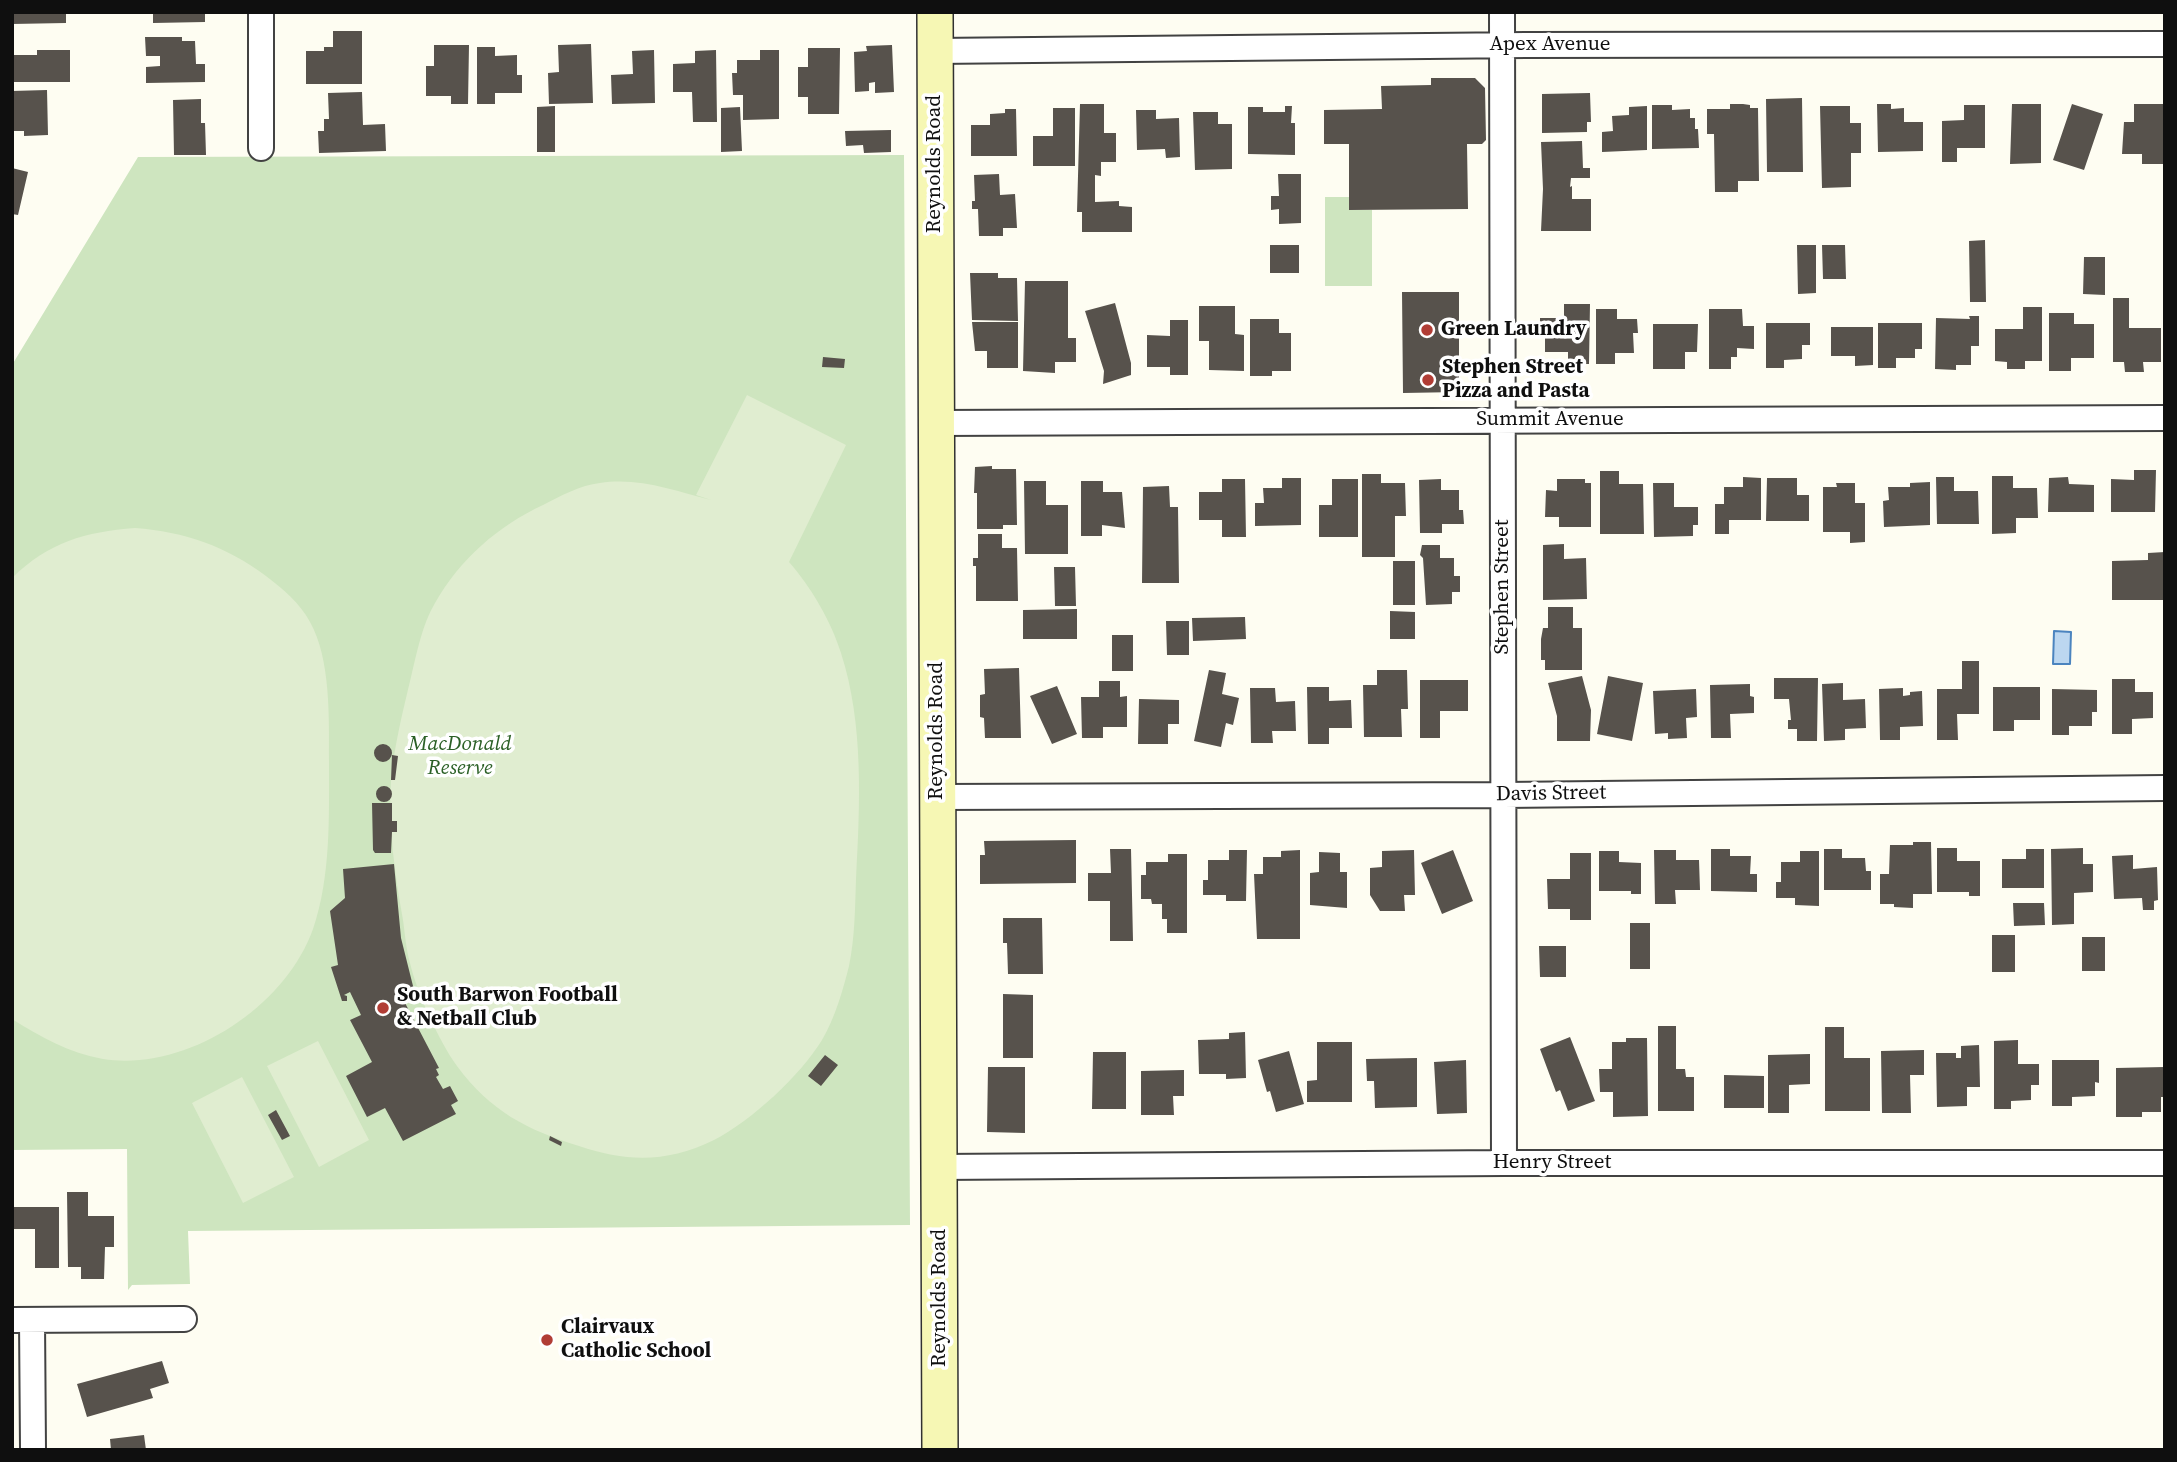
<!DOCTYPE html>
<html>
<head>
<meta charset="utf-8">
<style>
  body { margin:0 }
  #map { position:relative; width:2177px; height:1462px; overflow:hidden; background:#fefdf2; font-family:"Source Serif 4",serif }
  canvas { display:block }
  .frame { position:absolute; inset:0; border:14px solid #0f0f0f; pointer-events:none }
</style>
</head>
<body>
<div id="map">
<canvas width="2177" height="1462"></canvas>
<div class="frame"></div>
</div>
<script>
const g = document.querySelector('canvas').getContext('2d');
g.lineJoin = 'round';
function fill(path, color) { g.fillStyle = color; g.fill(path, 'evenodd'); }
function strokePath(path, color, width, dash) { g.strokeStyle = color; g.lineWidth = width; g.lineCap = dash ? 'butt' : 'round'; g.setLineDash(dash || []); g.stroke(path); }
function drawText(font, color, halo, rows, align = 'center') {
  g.font = font + ' "Source Serif 4",serif'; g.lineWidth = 7; g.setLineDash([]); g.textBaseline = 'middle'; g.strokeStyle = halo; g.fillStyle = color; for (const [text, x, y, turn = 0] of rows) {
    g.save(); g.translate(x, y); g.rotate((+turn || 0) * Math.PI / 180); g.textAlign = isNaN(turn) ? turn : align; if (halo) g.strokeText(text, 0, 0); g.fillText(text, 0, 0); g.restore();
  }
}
fill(new Path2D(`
  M904 155 910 1225 188 1231 190 1284 132 1285 128 1290 127 1149 12 1150V365L138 157Z
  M1325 197H1349V210H1372V286H1325Z`), '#cee5bf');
fill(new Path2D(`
  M747 395 846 445 789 562C811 587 831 621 841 653 864 724 860 805 856 879 855 908 855 937 849 966 843 990 835 1018 822 1040 800 1076 751 1121 714 1140 667 1163 627 1162 579 1146 527 1130 490 1111 457 1066 439 1041 417 993 410 963 406 949 405 934 403 920 395 875 388 827 391 781 394 746 403 711 411 677 417 652 422 625 435 603 460 559 498 526 543 505 561 496 580 485 600 483 639 477 675 491 711 500L696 495Z
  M135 528C185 532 226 546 266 576 283 589 300 603 310 622 331 659 329 719 329 762 329 816 331 877 313 929 285 1008 186 1072 103 1059 69 1053 41 1037 12 1019V578C49 542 85 532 135 528Z
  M318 1041 369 1140 319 1167 267 1066Z
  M242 1077 294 1177 243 1203 192 1103Z`), '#e0edd0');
const water = new Path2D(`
  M2054 631 2071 632 2070 664H2053Z`);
fill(water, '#bcd7f0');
strokePath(water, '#4b84bf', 2);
fill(new Path2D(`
  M12 12H66V23L12 24Z
  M153 12H205V22L153 23Z
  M333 31H362V84H306V51H324V47H333Z
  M145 37H182V41H195L196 64H205V82L146 83V67L160 66V56H146Z
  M591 44 593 103 549 104 548 73 559 72 558 45Z
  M434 45H469L468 104H451V96H426V66H434Z
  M892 45 894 92 875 93V82L869 83V91L855 92 854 52 867 51 866 46Z
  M477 47H495V56L517 55V75H522V93H495V104H477Z
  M808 48H840L839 114H808V97H798V67H808Z
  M37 50H70V82H12V55H37Z
  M654 50 655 103 612 104 611 75 633 74 632 51Z
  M716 50 717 122H693L692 92H673V64L695 63V51Z
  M760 50H779V119L743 120V95H733L732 73H737V60H760Z
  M1431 78H1475L1485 88 1486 140 1482 144H1467L1468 209 1349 210V144H1324V110L1382 109 1381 86 1431 85Z
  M47 90 48 135 24 136V131H12V91Z
  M362 92 363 125 385 124 386 151 319 153 318 131H324V119H329L328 93Z
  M1590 93 1591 122H1587V132L1542 133V94Z
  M1802 98 1803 172H1767L1766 99Z
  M201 99V123H205L206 155H174L173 100Z
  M1080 104H1104V133H1116V162H1101V176L1095 175V202L1119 201V206L1132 207V232H1082V212H1077Z
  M1730 104H1743L1750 105V108H1758L1759 181H1738V192H1715L1714 134H1707V109H1730Z
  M1877 104H1891V109L1904 108V122H1923V151L1878 152Z
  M2012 104H2041V163L2010 164Z
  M2072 104 2103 114 2084 170 2053 160Z
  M2134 104H2165V164H2142V154H2122L2124 122H2134Z
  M1652 105H1672V110L1690 109V118H1695V129H1698L1699 148 1652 149Z
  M1964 105H1985V148H1957V162H1942V121L1964 120Z
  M555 106V152H537V107Z
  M1285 106H1292L1291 123H1295V155L1248 154V107H1263V112H1285Z
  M1647 106V150L1602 152V132L1613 131 1612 116 1629 115V107Z
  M1820 106H1850V123H1861V153H1851V187L1822 188Z
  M740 107 742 151 721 152V108Z
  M1053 108H1075V166H1033V136H1053Z
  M1005 109H1016L1017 156H971V125H990V114L1005 113Z
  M1136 110H1156V119L1179 118 1180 157 1166 158 1165 149 1137 150Z
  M1193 112H1218V124H1232V169L1195 170Z
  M891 130V152L864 153 863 145 846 146 845 131Z
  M1582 141 1583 168H1590V178H1571L1570 187 1572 186V199H1591V231H1541L1543 189 1541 142Z
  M12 168 28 172 18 215 12 214Z
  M999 174 1000 195 1015 194 1017 228H1003V236H979L978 209H972V201H975L974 175Z
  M1278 174H1301V223L1279 224V209L1271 210V196H1279Z
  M1985 240 1986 302H1970L1969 241Z
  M1270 245H1299V273H1270Z
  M1797 245H1816V293L1798 294Z
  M1822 245H1845L1846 279H1823Z
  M2084 257H2105V295L2083 294Z
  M970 273H998V278H1017L1018 321 972 320Z
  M1025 281H1068V338H1076V362H1055V373L1023 371Z
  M1402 292H1459V392L1403 393Z
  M2113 298H2129V328H2161V362H2143L2144 372H2125L2124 362H2113Z
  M1115 303 1131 363V375L1103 384 1104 371 1085 311Z
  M1564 304H1590L1589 364H1568V352H1545V336L1540 335V318H1564Z
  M1199 306H1235V334L1244 335V371L1209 370V341H1199Z
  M2023 307H2042V361H2025V369H2007V362L1995 361V329H2023Z
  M1596 309H1617V319H1637L1638 333H1633L1634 353H1615V364H1596Z
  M1709 309H1742L1743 326H1754V349L1737 348V357H1731V369H1709Z
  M2049 313H2074V324H2094V358H2071V371H2049Z
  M1969 316H1979V346H1971V365H1956V370L1935 369 1936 318 1970 319Z
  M1250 319H1279V333H1291V371H1272V376H1250Z
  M1170 320H1188V375H1170V367H1147V335L1170 336Z
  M972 322H1018V368H987V351H975Z
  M1766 323H1810V345H1802V359L1784 360V368H1766Z
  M1878 323H1922V349H1915V358H1896V368H1878Z
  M1653 324H1698L1697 352H1685V369H1653Z
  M1831 327H1873V365L1855 366V356H1831Z
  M823 357 845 359 844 368 822 367Z
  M992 466V469H1016L1017 525H1003V529H977V493H974L975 467Z
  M2134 470H2156L2155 512H2111V479L2134 480Z
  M1600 471H1619V484H1643L1644 534H1600Z
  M1362 474H1381V483H1405L1406 516H1395V557H1362Z
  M1992 476H2013V488H2037L2038 518H2016V533L1992 534Z
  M1743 477 1761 478V520H1729V534H1715V504H1724V487H1743Z
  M1936 477H1954V491H1978L1979 524H1937Z
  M2068 477 2069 484 2094 485V512H2048L2049 478Z
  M1282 478H1301V525L1255 526V503H1264L1263 488H1282Z
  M1767 478H1797V495H1809V521H1766Z
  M1222 479H1245L1246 537H1222V520H1199V492H1222Z
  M1332 479H1358V537H1319V505H1332Z
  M1441 479V490H1459V510H1463L1464 524H1442V533H1420L1419 480Z
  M1557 479H1585V483H1591V527H1559V517H1545L1546 490 1557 491Z
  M1024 481H1046V505H1068V554H1025Z
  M1081 481H1103V492H1122L1125 528 1102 525V536H1081Z
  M1930 482V525L1884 527 1883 501 1889 500 1888 487H1910V483Z
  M1653 483H1674V507H1698V525H1693V536L1654 537Z
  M1836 483H1855V503H1865V542L1850 543V532H1823V487H1837Z
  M1169 486 1170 507H1178L1179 583H1142L1143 487Z
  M978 534H1002V548H1017L1018 601H976V566H973V558H978Z
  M1564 544V559L1586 558 1587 599 1543 600V545Z
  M1422 545H1440V558H1454V576H1460V592H1452V604L1426 605 1423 558 1420 555Z
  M2165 552V600H2112V561L2148 560V553Z
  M1393 561H1415V605H1393Z
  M1054 567H1075L1076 606H1055Z
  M1548 607H1573V628H1582V670H1545V660H1541V639L1543 628H1548Z
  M1077 609V639H1023V610Z
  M1390 611 1415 612V639H1390Z
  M1245 617 1246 639 1193 641 1192 618Z
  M1166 621H1189V655H1167Z
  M1112 635H1133V671H1112Z
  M1962 661H1979V714H1957L1958 740H1937V689H1962Z
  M1019 668 1021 738H985L984 718 980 717V695L985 694 984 669Z
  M1209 670 1226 673 1222 694 1239 698 1233 725 1226 723 1221 747 1194 741Z
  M1377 670H1407L1408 709H1401L1402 737H1364L1363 685H1377Z
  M1582 676 1591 710 1590 741H1557V716L1548 683Z
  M1608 676 1643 683 1632 741 1597 734Z
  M1774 678H1818L1817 741H1797V729H1788V720H1791L1789 699H1774Z
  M2112 679H2135V692H2153V718L2132 719V734H2112Z
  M1420 680H1468V711H1440V738H1420Z
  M1099 681H1120V697L1127 696V727H1103V738H1082L1081 697H1099Z
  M1843 683V700L1865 699 1866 728 1845 729V740L1824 741 1822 684Z
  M1750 684V696L1754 697V713L1730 714 1731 738H1711L1710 685Z
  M1057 686 1077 734 1052 744 1030 696Z
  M1307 687H1329V701L1351 700 1352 728H1329V744H1308Z
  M1993 687H2040V720H2014V731H1993Z
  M1250 688H1275L1276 702 1295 701 1296 731H1272L1273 743H1251Z
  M1903 688V696L1910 695V692L1922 691 1923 726 1900 727V740H1880L1879 689Z
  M1696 689 1697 717 1686 718 1687 738 1668 739V733L1655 734 1653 691Z
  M2052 689 2097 690V712H2092V726H2069V735H2052Z
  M1139 699 1179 700V724H1168V744H1138Z
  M374 753a9 9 0 1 1 18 0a9 9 0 1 1-18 0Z
  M392 755 398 756 395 780H391Z
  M376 794a8 8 0 1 1 16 0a8 8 0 1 1-16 0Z
  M372 803H392V821H397V832H392L391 853H375L373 850Z
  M1076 840V883L980 884V855H985L984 841Z
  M1913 842H1931L1932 894H1913V908L1894 907V904H1880V874H1889L1890 845H1913Z
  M1937 848H1957V861H1980V896H1969V892H1937Z
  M2083 848V864H2093V892L2074 893V924L2052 925 2051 849Z
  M1110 849H1131L1133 941H1110V901H1088V873H1111Z
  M1711 849H1730V856H1751L1750 874H1757V892L1711 891Z
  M1824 849H1842V858H1865L1866 871H1871V890H1824Z
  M2026 849H2044V888H2002V859H2026Z
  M1229 850H1247L1246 901H1226V895H1203V880H1208V860H1229Z
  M1300 850V939H1257L1254 874H1263V857H1281V851Z
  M1414 850 1415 895H1404L1405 911H1380L1370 895V868L1382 867V851Z
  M1453 850 1473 901 1442 914 1421 863Z
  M1654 850H1676V860H1699L1700 890H1675L1676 904H1655Z
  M1599 851H1619V862L1641 863V894H1631V891H1599Z
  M1800 851H1819V906L1795 905V898H1776V882H1781V862H1800Z
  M1319 852 1340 853V872H1347V908L1310 905V873L1319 872Z
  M1570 853H1591V920H1570V909H1548L1547 879H1570Z
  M1168 854H1187V933H1167V919H1162V904H1152L1151 899H1141V875H1146V862H1168Z
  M2133 855V869L2157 867 2158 900 2154 901V910H2143L2142 898 2114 899 2112 856Z
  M394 864 401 938 417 1002 404 1001 439 1068 436 1069 439 1075 436 1077 443 1089 450 1086 458 1101 451 1105 456 1114 403 1141 385 1108 367 1117 346 1076 372 1062 350 1020 361 1015 350 992 344 995 347 996V1001H342L331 967 338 965 330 911 345 898 343 869Z
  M2013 903H2044L2045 925 2014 926Z
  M1003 918H1042L1043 974H1008L1007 943H1003Z
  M1630 923H1650V969H1630Z
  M1992 935H2015V972H1992Z
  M2082 937H2105V971H2082Z
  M1539 946H1566V977H1540Z
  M1003 994 1033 995V1058H1003Z
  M1658 1026H1676V1069H1685L1686 1077H1694V1111H1658Z
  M1825 1027H1844V1058H1870V1111H1825Z
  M1245 1032 1246 1078 1226 1079V1074H1199L1198 1040 1229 1039V1033Z
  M1570 1037 1595 1101 1568 1111 1560 1090 1556 1092 1540 1049Z
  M1626 1038H1647L1648 1116 1613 1117V1092H1600L1599 1069H1612V1042H1626Z
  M2018 1040V1064H2039V1085H2031V1100L2011 1101V1109H1994V1041Z
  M1317 1042H1352V1102H1307V1081L1317 1080Z
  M1979 1045 1980 1087H1967V1106L1937 1107 1936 1053H1956V1058H1961V1046Z
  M1924 1050V1075H1910L1911 1113H1882L1881 1051Z
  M1289 1051 1304 1104 1276 1112 1270 1091 1267 1092 1258 1060Z
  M1093 1052H1126V1109H1092Z
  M1810 1054V1084L1789 1085V1113H1768V1055Z
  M825 1055 838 1065 821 1086 808 1076Z
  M1417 1058V1107L1375 1108 1374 1081H1367L1366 1059Z
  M1466 1060 1467 1113 1437 1114 1434 1062Z
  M2052 1060H2099V1083L2095 1082V1096L2072 1097V1106H2052Z
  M988 1067H1025V1133L987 1132Z
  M2165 1067V1097H2161V1112H2142V1117H2116V1068Z
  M1184 1070V1096H1173L1174 1115H1141V1071Z
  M1724 1075 1764 1076V1108H1724Z
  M276 1110 290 1136 282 1140 268 1115Z
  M550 1136 562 1142 561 1146 549 1140Z
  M67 1192H88V1216H114V1247H105L104 1279H81V1267H68Z
  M12 1207H59V1268H35V1229H12Z
  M162 1361 169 1383 150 1389 153 1398 87 1417 77 1384Z
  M144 1435 146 1450H111L110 1439Z`), '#57524c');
const street = new Path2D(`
  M261 12V148
  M1502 12 1504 1163
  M935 51 1526 45 2165 44
  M936 423 2165 418
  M937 797 1504 795 2165 788
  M939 1167 1504 1163H2165
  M12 1320 184 1319
  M32 1320 33 1450`);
const secondary = new Path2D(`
  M935 12 940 1450`);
strokePath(street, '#424242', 28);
strokePath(secondary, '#313131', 38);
strokePath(street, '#fff', 24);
strokePath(secondary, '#f6f7b4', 35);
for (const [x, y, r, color] of [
  [1427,330,7,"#b13d35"],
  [1428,380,7,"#b13d35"],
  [383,1008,7,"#b13d35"],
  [547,1340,7,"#b13d35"]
]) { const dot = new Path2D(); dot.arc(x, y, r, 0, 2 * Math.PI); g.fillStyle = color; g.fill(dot); strokePath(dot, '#fff', 2.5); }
drawText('21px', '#0f0f0f', '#fff', [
  ["Apex Avenue",1550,45],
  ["Reynolds Road",935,164,-90],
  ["Summit Avenue",1550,420],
  ["Stephen Street",1503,587,-90],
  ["Reynolds Road",937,731,-90],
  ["Davis Street",1551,794,-1],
  ["Henry Street",1552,1163],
  ["Reynolds Road",940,1298,-90]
]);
drawText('bold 21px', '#0f0f0f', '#fff', [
  ["Green Laundry",1441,330],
  ["Stephen Street",1442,368],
  ["Pizza and Pasta",1442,392],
  ["South Barwon Football",397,996],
  ["& Netball Club",397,1020],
  ["Clairvaux",561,1328],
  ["Catholic School",561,1352]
], 'left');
drawText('italic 21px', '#2b6026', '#fff', [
  ["MacDonald",460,745],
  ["Reserve",460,769]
]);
</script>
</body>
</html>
